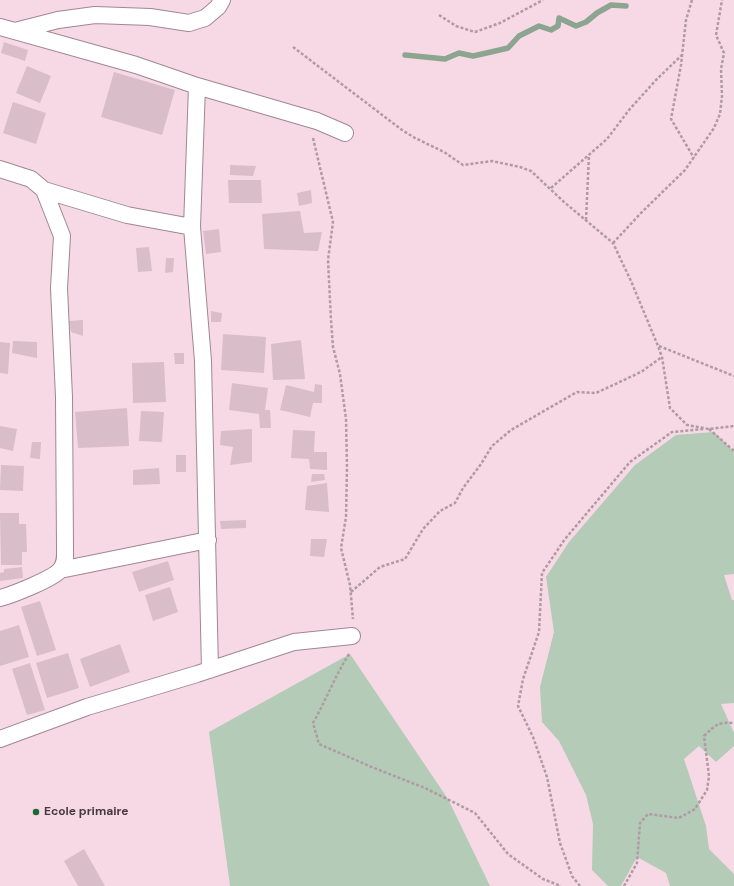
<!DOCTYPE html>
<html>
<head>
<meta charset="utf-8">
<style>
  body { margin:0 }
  canvas { display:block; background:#f6d9e4 }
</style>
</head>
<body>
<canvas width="734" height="886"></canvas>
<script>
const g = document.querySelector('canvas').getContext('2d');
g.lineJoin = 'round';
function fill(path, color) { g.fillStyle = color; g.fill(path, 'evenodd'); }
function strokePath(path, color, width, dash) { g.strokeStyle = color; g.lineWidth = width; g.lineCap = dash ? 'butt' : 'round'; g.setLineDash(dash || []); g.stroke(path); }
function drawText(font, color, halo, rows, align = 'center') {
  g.font = font + ' "DM Sans",sans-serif'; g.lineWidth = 4; g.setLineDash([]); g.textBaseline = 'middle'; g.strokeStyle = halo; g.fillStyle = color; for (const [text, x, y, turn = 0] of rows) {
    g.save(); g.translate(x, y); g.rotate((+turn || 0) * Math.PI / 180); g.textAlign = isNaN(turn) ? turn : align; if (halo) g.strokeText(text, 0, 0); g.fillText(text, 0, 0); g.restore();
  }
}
fill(new Path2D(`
  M714 432 734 452V574L724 575 732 600H734V703L721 704 734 733V746L716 762 699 746 684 759 706 826 709 849 734 874V886H670L666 873 637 857 621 886H608L592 870 593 824 586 795 559 741 542 722 540 687 554 632 546 577 569 542 635 465 676 435Z
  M350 654 448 799 490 886H230L209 732Z`), '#b4cbb8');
strokePath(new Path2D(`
  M405 55 445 59 459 53 473 56 491 52 508 48 519 36 539 26 551 30 558 26 559 18 576 26 586 22 597 13 611 5 626 6`), '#8ca590', 5.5);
fill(new Path2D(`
  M4 42 28 50 25 61 1 53Z
  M27 66 51 76 40 103 16 93Z
  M114 72 175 90 162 135 101 117Z
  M13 102 46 113 36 144 3 133Z
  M230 165 256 166 253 176 230 175Z
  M228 180H261L262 203H229Z
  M311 190 312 203 299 206 297 193Z
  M300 211 304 233 322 232 318 251 264 249 262 214Z
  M219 229 221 252 206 254 203 231Z
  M149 247 152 271 138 272 136 248Z
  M166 258H174L173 272 165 273Z
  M211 311 222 313 221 322H211Z
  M83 320V336L71 332 69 321Z
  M223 334 266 337 264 373 221 370Z
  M301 340 305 379 273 380 271 344Z
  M13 341 37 342V358L12 353Z
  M0 342 10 343 8 374 0 373Z
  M174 353H184V364H175Z
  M164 362 166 402 133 403 132 363Z
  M232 383 268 388 265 410H270L271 428H260L259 414 229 410Z
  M315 384 322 385V403H313L310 417 280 410 286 385 314 392Z
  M127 408 129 446 78 448 75 412Z
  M141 411 164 412 162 442 139 441Z
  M0 426 17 429 13 451 0 448Z
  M252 429V462L230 465 233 447 220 445 221 431Z
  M293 430 315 431 314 452H327V470L310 469 309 459 291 458Z
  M32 442H41L40 459 30 458Z
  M176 455H186V472H176Z
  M1 465 24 466 23 491 0 490Z
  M159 468 160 484 133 485V470Z
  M312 474H324L325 480 311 482Z
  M327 483 329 512 305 510 307 486Z
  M0 513H19V524H26L27 552H22V565H1Z
  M246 520V528L221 529 220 521Z
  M311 539H327L324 557 310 556Z
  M168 561 174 580 139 592 132 572Z
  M22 567 23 578 0 581V573L4 572V569Z
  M170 587 178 612 153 621 145 595Z
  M40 601 56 650 37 656 21 607Z
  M19 625 29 657 0 666V631Z
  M120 644 130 672 90 687 80 659Z
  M68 653 79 688 47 698 36 663Z
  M30 663 45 710 27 715 12 669Z
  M84 849 105 886H78L64 861Z`), '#d9bdc8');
const minor = new Path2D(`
  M0 27 136 65 197 86 317 121 345 133
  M15 31 58 20 95 15 150 17 189 23 205 18 218 7 222 0
  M197 86 192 227 203 361 210 670
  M0 169 31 179 44 190 62 236 59 288 64 397 65 548C65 556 66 562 61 569 55 578 12 595 0 598
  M44 190 127 215 192 227
  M60 570 208 540
  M0 739 87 707 197 674 294 642 352 636`);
strokePath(minor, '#a18791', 18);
strokePath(new Path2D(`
  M692 0 686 20 681 65 671 119 694 158
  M439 15 456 26 475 32 500 23 543 0
  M293 47 402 130 415 138 444 152 463 165 492 161 520 167 531 171 564 202 613 243 631 281 658 346 662 357 670 408 687 425 709 429 734 426
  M313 138 333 222 328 260 331 320 333 347 340 374 346 419 347 467 346 517 341 548 350 585 353 619
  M551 188 607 139 629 110 656 80 682 55
  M586 220 589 155
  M613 243 641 213 685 170 714 128 720 114 722 96 721 69 724 53 716 35 722 0
  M659 346 734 376
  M709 429 734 451
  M351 592 380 567 405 559 423 529 440 511 455 503 463 488 481 464 492 446 511 430 577 392 596 393 641 372 662 357
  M349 654C335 676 326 700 313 723L319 744 374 768 425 788 475 813 508 854 543 879 561 886
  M580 886 572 876 560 843 547 777 533 737 518 706 523 679 539 632 542 573 565 539 630 462 672 432 704 429
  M624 886 637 863 640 823 648 814 679 818 695 809 707 790 709 776 704 736C715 725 718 722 734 723`), '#b09aa3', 2.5, [3, 2]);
strokePath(minor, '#fff', 16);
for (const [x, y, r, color] of [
  [36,812,4,"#1e6633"]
]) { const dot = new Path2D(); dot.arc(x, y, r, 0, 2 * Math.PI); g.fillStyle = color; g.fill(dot); strokePath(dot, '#f6d9e4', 1.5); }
drawText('bold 12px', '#45393e', '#f6d9e4', [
  ["Ecole primaire",44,812]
], 'left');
</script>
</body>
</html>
